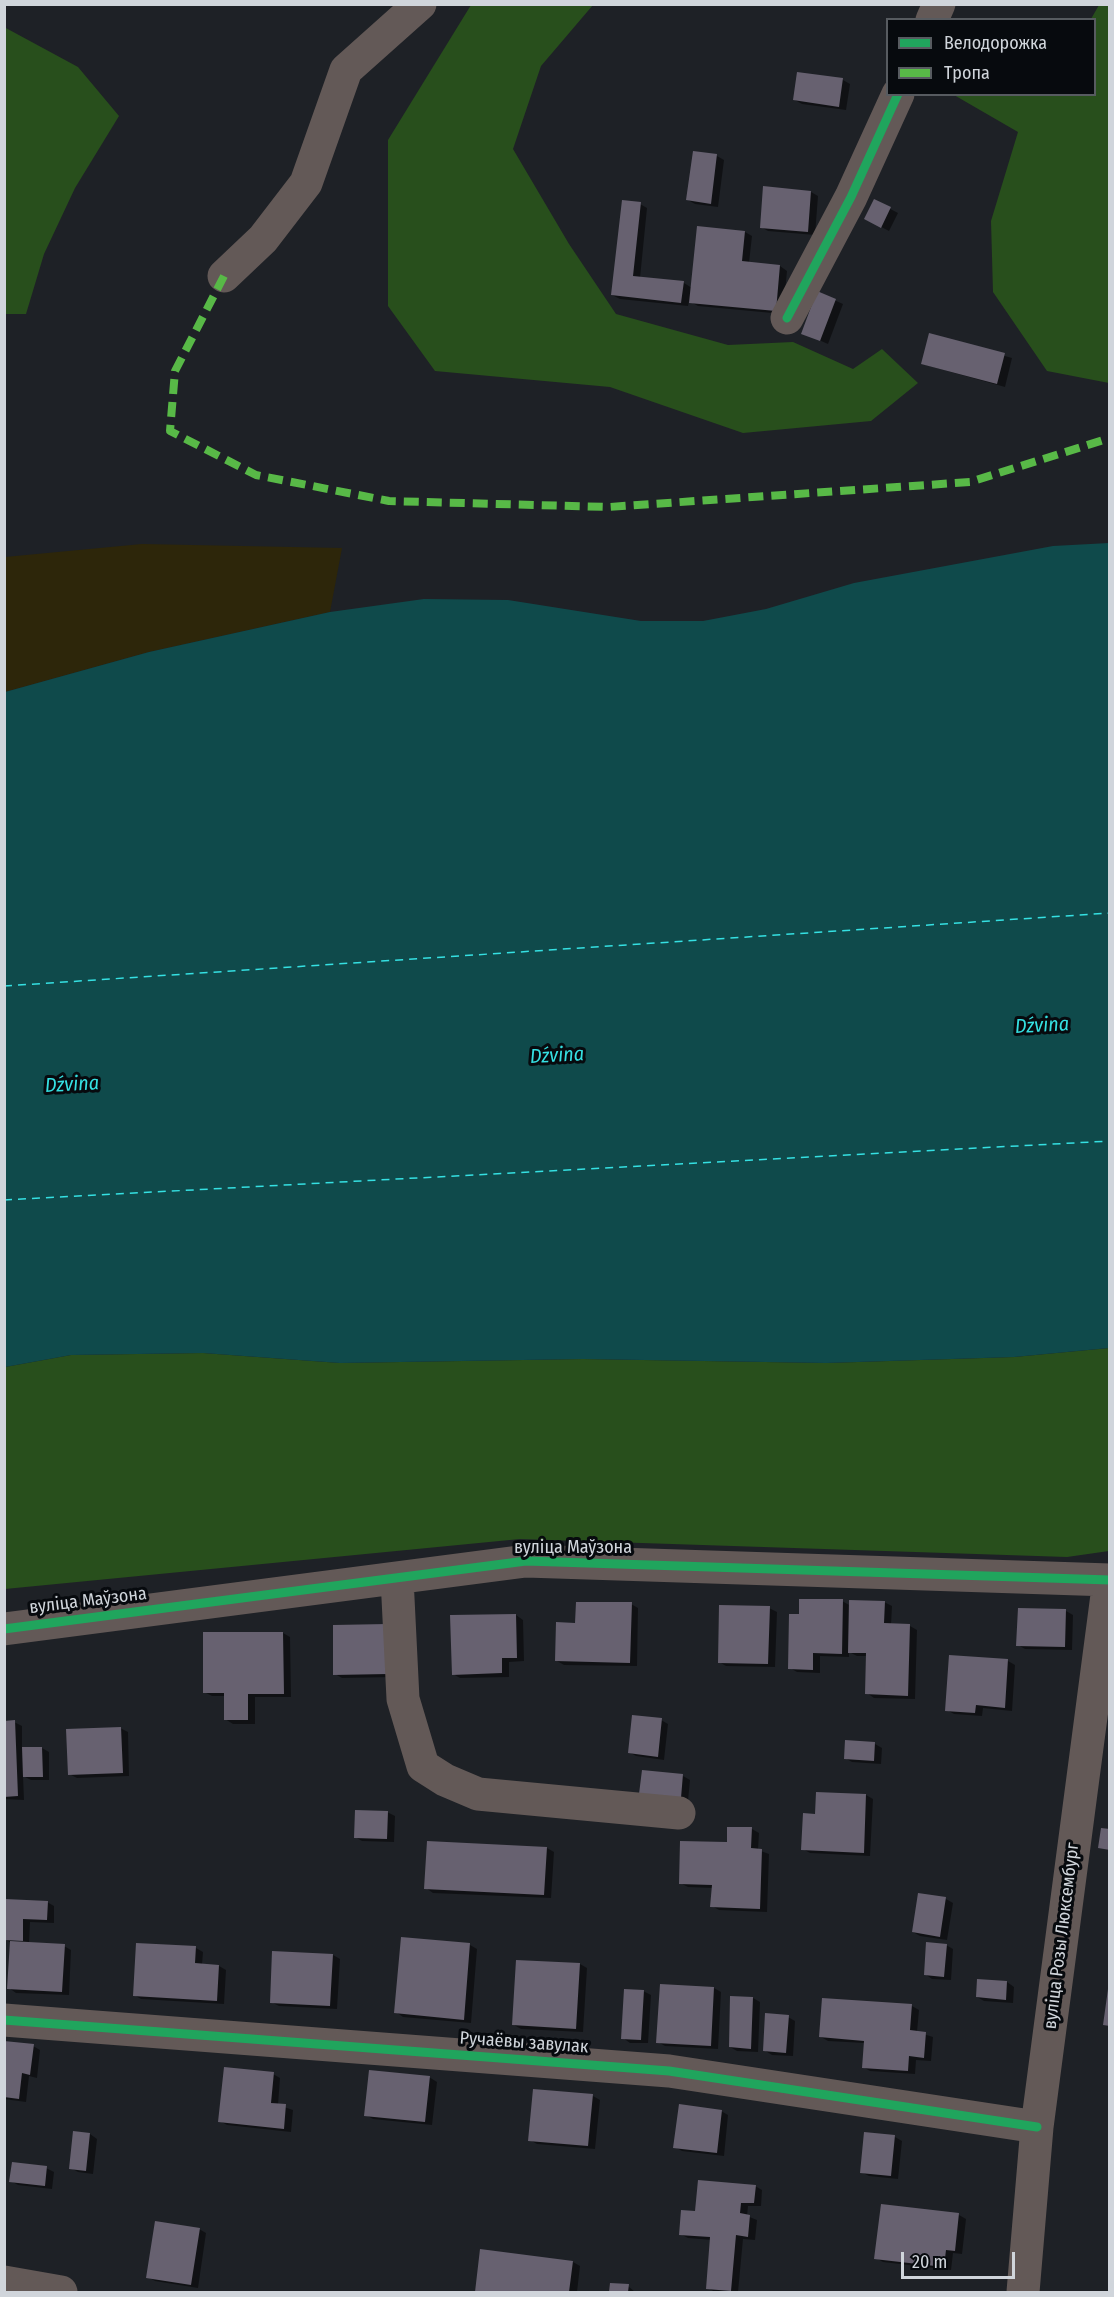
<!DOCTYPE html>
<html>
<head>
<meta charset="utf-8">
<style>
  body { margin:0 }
  #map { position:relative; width:1114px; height:2297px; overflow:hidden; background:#1e2126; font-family:"Fira Sans Condensed",sans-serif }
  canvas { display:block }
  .frame { position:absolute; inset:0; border:6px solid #d0d5db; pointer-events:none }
  .legend { position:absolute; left:886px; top:18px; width:210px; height:78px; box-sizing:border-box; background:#070a0e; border:2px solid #575b60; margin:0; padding:8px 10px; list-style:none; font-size:18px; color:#d0d5db }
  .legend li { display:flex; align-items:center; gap:12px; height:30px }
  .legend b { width:30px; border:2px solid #575b60 }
  .scale { position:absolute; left:901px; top:2252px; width:114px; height:27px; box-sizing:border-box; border:3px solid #d0d5db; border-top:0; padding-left:8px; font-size:18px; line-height:21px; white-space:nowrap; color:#d0d5db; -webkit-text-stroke:4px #070a0e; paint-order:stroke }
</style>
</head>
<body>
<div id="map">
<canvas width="1114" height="2297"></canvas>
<div class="frame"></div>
<ul class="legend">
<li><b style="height:8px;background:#20a55d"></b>Велодорожка</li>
<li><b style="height:8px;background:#58b947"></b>Тропа</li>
</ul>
<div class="scale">20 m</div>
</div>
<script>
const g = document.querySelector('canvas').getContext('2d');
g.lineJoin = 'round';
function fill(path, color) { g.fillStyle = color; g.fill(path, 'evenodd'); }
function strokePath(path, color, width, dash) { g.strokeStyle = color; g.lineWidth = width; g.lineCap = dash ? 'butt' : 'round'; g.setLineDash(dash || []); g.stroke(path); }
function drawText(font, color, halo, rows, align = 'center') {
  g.font = font + ' "Fira Sans Condensed",sans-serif'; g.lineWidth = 6; g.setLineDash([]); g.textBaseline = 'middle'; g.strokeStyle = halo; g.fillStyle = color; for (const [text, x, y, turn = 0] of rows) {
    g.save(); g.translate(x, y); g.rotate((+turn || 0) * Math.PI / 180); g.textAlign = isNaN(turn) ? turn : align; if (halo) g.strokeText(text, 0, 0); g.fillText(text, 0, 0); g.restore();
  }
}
fill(new Path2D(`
  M471 5H593L541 66 513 149 569 244 616 314 728 345 793 342 853 369 882 349 918 383 871 421 743 433 610 387 435 371 388 306V140Z
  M1099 5H1110L1109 383 1047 371 993 292 991 221 1018 132 954 95 1094 94V20L1091 19Z
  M4 27 78 67 119 116 75 188 44 254 26 314H5Z
  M1109 1348V1551L1067 1557 520 1539 5 1589V1367L71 1355 203 1353 340 1363 583 1359 826 1363 1014 1357Z`), '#284f1c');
fill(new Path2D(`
  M142 544 342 548 330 612 149 652 5 692V557Z`), '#2d260a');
fill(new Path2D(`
  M1109 543V1348L1014 1357 826 1363 583 1359 340 1363 203 1353 71 1355 5 1367V692L149 652 330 612 424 599 508 600 641 621H703L766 609 854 583 1053 546Z`), '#0f4a4b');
fill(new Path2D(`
  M798 74 843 80 850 84 846 110 802 104 795 100Z
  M694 153 717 156 724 160 718 207 695 204 688 200Z
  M765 188 811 192 818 196 815 235 768 231 761 227Z
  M875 201 898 213 889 231 866 219Z
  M640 204 647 208 640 278 684 283 692 288 745 232 752 236 749 263 780 266 787 271 783 314 698 306 689 301 688 306 620 299 612 295Z
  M818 293 843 304 828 344 803 333Z
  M930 335 1012 358 1005 387 922 364Z
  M842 1601 851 1606 884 1602 892 1606 891 1625 910 1626 917 1630 915 1699 874 1698 867 1693V1656H857L849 1652V1657L820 1656V1673L797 1672 790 1668 801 1615Z
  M631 1604 638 1608 637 1666 564 1665 557 1661 577 1624Z
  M769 1608 777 1612 775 1667 726 1666 719 1662Z
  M1066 1611 1073 1615 1072 1650 1025 1649 1018 1645Z
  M516 1615 523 1620 524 1661 509 1662V1677L460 1678 453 1674Z
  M387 1626 394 1677 342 1678 335 1674Z
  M283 1633 290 1637 291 1697H255V1724H233L225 1719V1696H212L204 1692Z
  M1008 1661 1015 1665 1012 1711 983 1708 982 1716 954 1714 947 1710Z
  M661 1720 668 1724 664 1760 636 1756 629 1752Z
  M4 1722H14L22 1726V1748H42L49 1752V1780H31L23 1776 24 1800 4 1799Z
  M120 1728 128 1732 129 1776 77 1778 69 1774Z
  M846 1742 875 1744 882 1748 881 1764 852 1762 845 1758Z
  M683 1776 690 1780 688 1801 648 1797Z
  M866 1795 873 1799 870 1856 810 1853 803 1849 817 1815Z
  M387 1812 395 1816 394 1842 362 1841 355 1837Z
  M752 1829 759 1833 758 1850 769 1854 767 1912 719 1910 712 1906 713 1888 688 1887 680 1883 728 1843Z
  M547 1848 554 1852 551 1898 433 1893 426 1888Z
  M946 1899 953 1903 947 1940 920 1936 913 1932Z
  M6 1901 47 1902 54 1906V1923L30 1922 29 1944 64 1946 71 1950 69 1995 16 1993 9 1988 11 1943 5 1939Z
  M402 1938 470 1945 477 1949 471 2023 403 2017 396 2012Z
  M946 1945 953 1949 951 1980 932 1979 925 1974Z
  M196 1948 203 1952 202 1965 219 1966 226 1970 224 2004 141 1999 134 1995Z
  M333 1955 340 1959 337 2009 279 2006 271 2002Z
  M580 1964 587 1968 583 2032 521 2029 514 2025Z
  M1007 1982 1014 1987 1013 2003 984 2001 977 1997Z
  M662 1985 714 1988 721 1992 718 2049 665 2046 658 2042Z
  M643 1991 651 1995 648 2043H630L623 2038Z
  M732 1998H753L760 2002 758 2052 737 2051 730 2047Z
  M912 2006 919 2010 917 2032 933 2037 931 2061 916 2060 915 2074 870 2071 863 2067 865 2043 828 2041 821 2037Z
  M788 2017 795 2021 793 2056 772 2055 764 2050Z
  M4 2042 33 2046 40 2050 37 2078 29 2076 26 2102 4 2099Z
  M273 2074 280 2078 278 2105 293 2110 291 2132 227 2125 220 2121Z
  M429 2077 437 2082 432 2125 373 2119 366 2115Z
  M534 2090 593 2096 600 2100 595 2149 537 2144 530 2140Z
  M721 2111 728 2115 724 2156 682 2151 675 2147Z
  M74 2133 90 2134 97 2139 93 2174 78 2172 71 2168Z
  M865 2134 895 2137 902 2141 898 2179 869 2176 861 2172Z
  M46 2168 54 2172 52 2189 18 2185 11 2181Z
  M755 2186 762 2190 761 2206H748L747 2216 757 2220 755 2240 743 2239 738 2292H715L708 2288 712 2240 688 2238 680 2234 696 2212Z
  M959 2215 966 2219 962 2254 953 2253 951 2270 883 2262 876 2258Z
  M199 2229 206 2233 198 2288 155 2281 148 2277Z
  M573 2262 580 2266 577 2292 476 2291Z
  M611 2285 628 2286 635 2292H611Z`), '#0007');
strokePath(new Path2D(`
  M4 986 1110 913
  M4 1200 1110 1141`), '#35e0e2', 1.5, [8, 6]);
fill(new Path2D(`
  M797 72 843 78 839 107 793 100Z
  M693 151 717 154 711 204 686 200Z
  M763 186 811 191 808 232 760 228Z
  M874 199 891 207 881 228 864 219Z
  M622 200 641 202 633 276 684 281 681 303 611 295Z
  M697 226 745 231 742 261 780 265 776 311 689 303Z
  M817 291 836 299 820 341 801 334Z
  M929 333 1005 353 997 384 921 364Z
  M799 1599H843L842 1654 813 1653V1670L788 1669 789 1614H799Z
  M849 1600 885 1601 884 1623 910 1624 908 1696 865 1694 866 1653H848Z
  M576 1602H632L630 1663 555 1661 556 1622 575 1623Z
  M719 1605 770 1606 768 1664 718 1663Z
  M1018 1608 1066 1609 1065 1647 1016 1646Z
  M516 1614 517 1658H502V1673L452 1675 450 1615Z
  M387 1624 388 1674 333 1675V1625Z
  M203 1632H283L284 1694H248V1720H224V1693H203Z
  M949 1655 1008 1659 1005 1708 976 1705 975 1713 945 1711Z
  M632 1715 662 1718 658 1757 628 1753Z
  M15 1720 18 1796 4 1797V1721Z
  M121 1727 123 1773 68 1775 66 1729Z
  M845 1740 875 1742 874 1761 844 1759Z
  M22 1747H42L43 1777H23Z
  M642 1770 683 1774 681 1798 639 1794Z
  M816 1792 866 1794 864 1853 801 1850 803 1813 815 1814Z
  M355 1810 388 1811 387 1839 354 1838Z
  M727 1827H752L751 1848 762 1849 760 1909 710 1907 712 1885 679 1884 680 1841 727 1842Z
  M1101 1828 1110 1829V1850L1098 1848Z
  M427 1841 547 1847 544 1895 424 1889Z
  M918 1893 946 1897 940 1937 912 1932Z
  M5 1899 48 1901 47 1920 23 1919V1941L4 1940Z
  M401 1937 470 1943 464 2020 394 2013Z
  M10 1941 65 1944 62 1992 7 1989Z
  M926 1942 947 1944 944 1977 924 1975Z
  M136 1943 196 1946 195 1963 219 1965 217 2001 133 1996Z
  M272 1951 333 1954 330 2006 270 2003Z
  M516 1960 580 1963 576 2029 512 2025Z
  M977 1979 1007 1981 1006 2000 976 1997Z
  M660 1984 714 1987 711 2046 656 2043Z
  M624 1989 644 1990 641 2040 621 2039Z
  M1108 1989H1110V2026L1103 2025Z
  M730 1996 753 1997 751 2049 729 2047Z
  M822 1998 912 2004 910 2030 926 2032 924 2058 909 2056 908 2071 862 2068 864 2041 819 2037Z
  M765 2013 789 2015 786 2053 763 2051Z
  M4 2041 34 2044 30 2075 22 2073 19 2099 4 2097Z
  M224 2067 274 2072 271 2103 286 2104 284 2129 218 2122Z
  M369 2070 430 2076 425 2122 364 2116Z
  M533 2089 593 2094 588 2146 528 2141Z
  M679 2104 722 2110 717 2153 673 2148Z
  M73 2131 90 2133 86 2171 69 2169Z
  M864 2132 895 2135 891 2176 860 2173Z
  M12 2162 47 2166 45 2186 9 2182Z
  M698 2180 756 2185 754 2203H741L740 2213 750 2215 748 2237 736 2235 731 2291 706 2289 710 2237 679 2235 681 2210 695 2211Z
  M881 2204 959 2213 955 2251 946 2250 944 2267 874 2259Z
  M155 2221 200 2228 191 2285 146 2278Z
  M480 2249 573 2261 569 2292H475Z
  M610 2283 629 2284 628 2292H609Z`), '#676170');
strokePath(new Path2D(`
  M932 20 939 4
  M224 276 263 239 306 183 346 70 420 4
  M787 318 851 197 898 94
  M397 1578 403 1699 423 1766 445 1780 478 1794 679 1813
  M4 1629 526 1561 1110 1580
  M4 2020 669 2071 1037 2127
  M4 2282 61 2292
  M1023 2292 1037 2127 1109 1580`), '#635957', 33);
strokePath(new Path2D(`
  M224 276 175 371 170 431 256 475 389 501 609 507 970 482 1110 438`), '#58b947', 8, [15, 8]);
strokePath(new Path2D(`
  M787 318 851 197 898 94
  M4 1629 526 1561 1110 1580
  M4 2020 669 2071 1037 2127`), '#20a55d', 9);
drawText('18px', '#d0d5db', '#070a0e', [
  ["вуліца Маўзона",573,1548],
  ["вуліца Маўзона",88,1601,-7],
  ["вуліца Розы Люксембург",1062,1936,-83],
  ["Ручаёвы завулак",524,2043,4]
]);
drawText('italic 20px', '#35e0e2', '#070a0e', [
  ["Dźvina",1042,1026,-3],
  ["Dźvina",557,1056,-3],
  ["Dźvina",72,1085,-3]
]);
</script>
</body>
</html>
